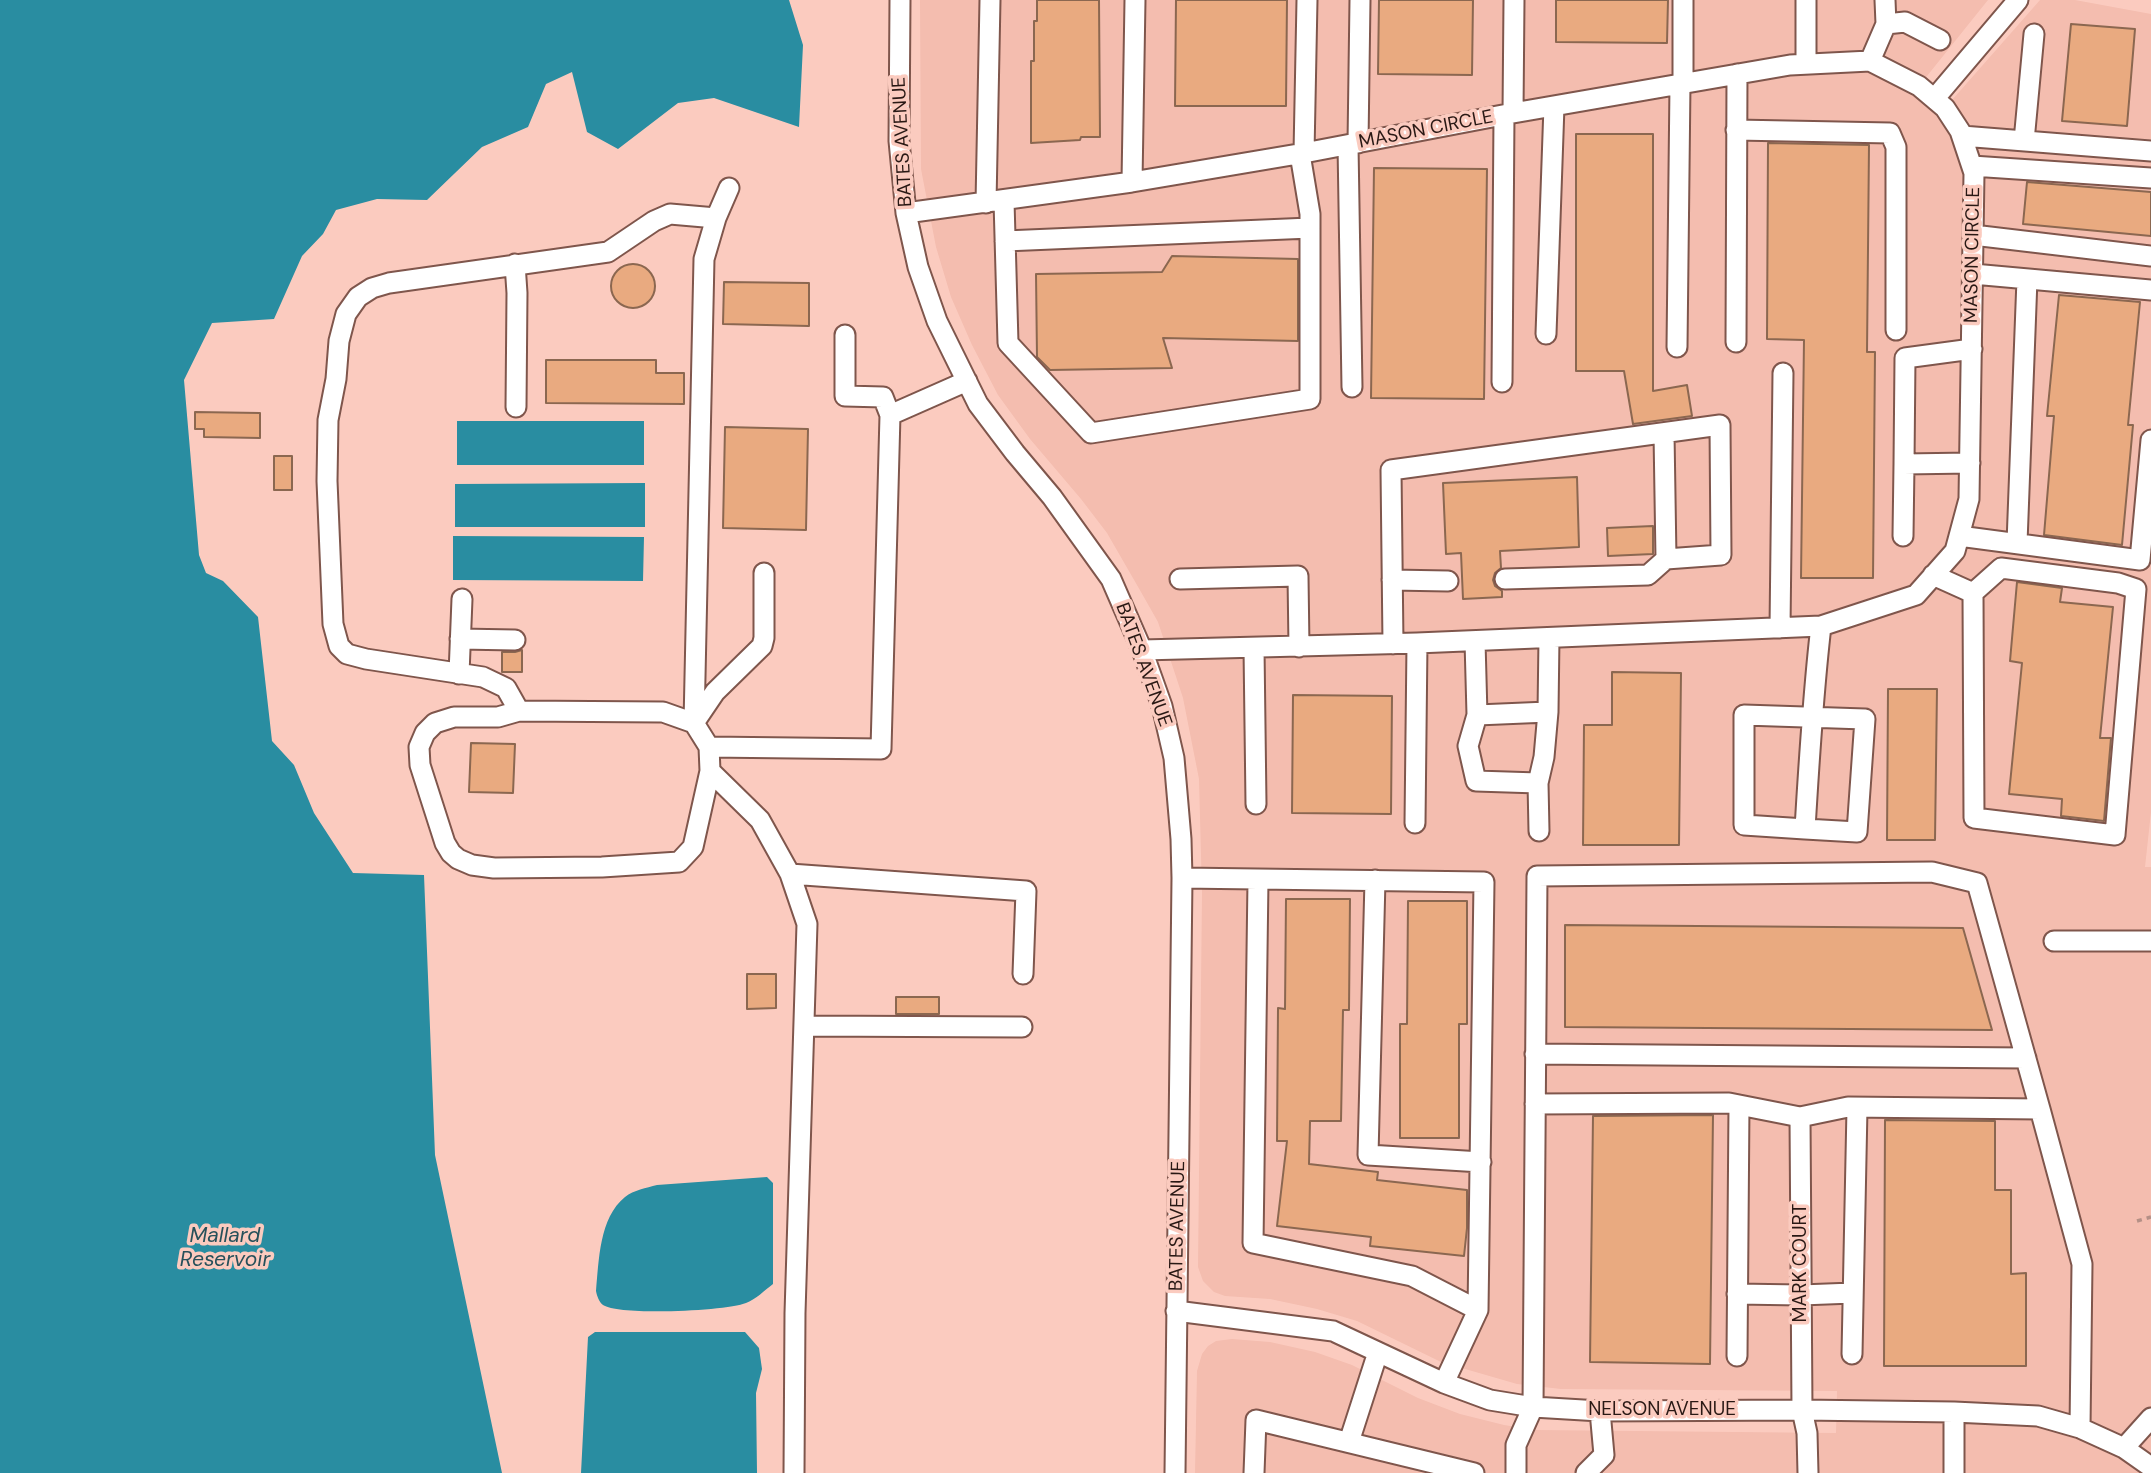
<!DOCTYPE html>
<html>
<head>
<meta charset="utf-8">
<style>
  body { margin:0 }
  canvas { display:block; background:#fbcbbf }
</style>
</head>
<body>
<canvas width="2151" height="1473"></canvas>
<script>
const g = document.querySelector('canvas').getContext('2d');
g.lineJoin = 'round';
function fill(path, color) { g.fillStyle = color; g.fill(path, 'evenodd'); }
function strokePath(path, color, width, dash) { g.strokeStyle = color; g.lineWidth = width; g.lineCap = dash ? 'butt' : 'round'; g.setLineDash(dash || []); g.stroke(path); }
function drawText(font, color, halo, rows, align = 'center') {
  g.font = font + ' "DM Sans",sans-serif'; g.lineWidth = 7; g.setLineDash([]); g.textBaseline = 'middle'; g.strokeStyle = halo; g.fillStyle = color; for (const [text, x, y, turn = 0] of rows) {
    g.save(); g.translate(x, y); g.rotate((+turn || 0) * Math.PI / 180); g.textAlign = isNaN(turn) ? turn : align; if (halo) g.strokeText(text, 0, 0); g.fillText(text, 0, 0); g.restore();
  }
}
fill(new Path2D(`
  M920 0H1988L1919 86 1945 108 2040 0H2075L2151 14V812L2145 867H2151V1473H1195L1197 1371 1202 1354 1208 1346 1216 1341 1232 1339 1270 1342 1315 1352 1352 1365 1418 1398 1460 1414 1504 1425 1535 1430 1836 1433 1837 1391 1561 1389 1517 1384 1441 1362 1357 1321 1317 1309 1270 1299 1225 1296 1214 1292 1203 1281 1198 1267 1202 893 1199 779 1183 698 1158 622 1141 592 1107 533 1081 499 1030 439 998 395 972 345 951 297 936 247 921 169Z`), '#f4bdaf');
fill(new Path2D(`
  M0 0H789L803 45 799 127 714 98 678 103 618 149 587 132 572 72 546 84 528 127 482 147 427 200 377 199 336 210 323 234 302 256 274 319 212 323 184 380 199 555 206 573 223 581 258 617 272 741 294 765 314 813 353 873 424 875 435 1155 502 1473H0Z
  M457 421H644V465H457Z
  M645 483V527H455V484Z
  M453 536 644 537 643 581 453 580Z
  M767 1177 773 1183V1284C765 1290 755 1300 746 1303 727 1311 620 1316 603 1305 599 1302 597 1296 596 1291 599 1261 599 1218 625 1197 634 1190 646 1188 657 1185Z
  M595 1332H745L759 1348 762 1369 756 1393 757 1473H581L588 1337Z`), '#298da1');
const building = new Path2D(`
  M1037 0H1099L1100 137H1081L1080 140 1031 143V61H1034V21H1037Z
  M1176 0H1287L1286 106H1175Z
  M1379 0H1473L1472 75 1378 74Z
  M1556 0H1668L1667 43 1556 42Z
  M2071 24 2135 29 2127 126 2062 121Z
  M1576 134H1653V391L1687 385 1692 416 1633 424 1624 371H1576Z
  M1768 143 1869 145 1867 352H1875L1873 578H1801L1804 340 1767 339Z
  M1374 168 1487 169 1484 399 1371 398Z
  M2027 182 2151 192V236L2023 224Z
  M1172 256 1298 259V341L1163 338 1172 368 1050 370 1037 357 1036 274 1162 272Z
  M611 286a22 22 0 1 1 44 0a22 22 0 1 1-44 0Z
  M724 282 809 283V326L723 324Z
  M2059 295 2140 302 2128 425H2133L2122 545 2044 535 2054 416H2047Z
  M546 360H656V373H684V404L546 403Z
  M195 412 260 413V438L204 437V429H195Z
  M725 427 808 429 806 530 723 528Z
  M274 456H292V490H274Z
  M1577 477 1579 547 1500 551 1501 568 1495 573 1493 580 1495 586 1502 591V597L1463 599 1461 553 1446 554 1443 483Z
  M1653 526V554L1608 556 1607 528Z
  M2017 582 2062 588 2060 602 2113 607 2100 738H2111L2104 821 2061 816 2062 799 2009 794 2022 663 2010 661Z
  M522 650V672H502V652H515Z
  M1612 672 1681 673 1679 845H1583L1584 725H1612Z
  M1888 689H1937L1935 840H1887Z
  M1293 695 1392 696 1391 814 1292 813Z
  M471 743 515 744 513 793 469 792Z
  M1286 899H1350L1349 1010H1343L1341 1121H1310L1309 1164 1378 1172 1377 1180 1467 1190V1228L1464 1256 1370 1246 1371 1237 1277 1226 1287 1141H1277L1278 1008 1285 1009Z
  M1408 901H1467V1024H1459V1138H1400V1024H1407Z
  M1565 925 1963 928 1992 1030 1565 1027Z
  M747 974H776V1008L747 1009Z
  M896 997H939V1014H896Z
  M1713 1115 1710 1364 1590 1362 1593 1116Z
  M1885 1120 1995 1121V1190H2011V1274L2026 1273V1366H1884Z`);
fill(building, '#e9aa80');
strokePath(building, '#8b6750', 2);
const minor = new Path2D(`
  M900 0 899 141 906 213 918 267 937 321 978 404 1015 453 1052 497 1111 579 1142 650 1162 706 1174 758 1181 839 1182 878 1175 1473
  M1683 0V83
  M1886 24 1905 22 1940 40
  M1870 61 1886 24 1885 0
  M1806 64V0
  M1935 98 2018 0
  M1513 113 1514 0
  M1736 130 1890 133 1896 147V330
  M1962 136 2151 151
  M2024 141 2034 34
  M1358 143 1360 0
  M1348 145 1352 387
  M1304 153 1307 0
  M1972 166 2151 178
  M1132 182 1135 0
  M729 188 716 218 704 259 694 723 709 747 881 749 890 415 967 381
  M1004 201 1008 343 1091 433 1310 399V214L1300 154
  M986 203 990 0
  M906 213 1132 182 1304 153 1513 113 1790 65 1870 61 1919 86 1945 108 1960 131 1974 173 1969 499 1955 551 1916 595 1821 626 1417 643 1142 650
  M716 218 670 214 654 221 608 252 389 283 372 288 358 297 346 314 339 341 336 379 328 420 327 481 333 624 339 646 347 654 366 659 483 677 506 688 519 711 663 712 694 723 715 692 762 646 764 638V573
  M1973 235 2151 256
  M1005 241 1310 228
  M515 264 517 293 516 407
  M1973 274 2151 290
  M1546 334 1554 106
  M845 335V396L883 397 890 415
  M1736 342 1737 74
  M1677 347 1680 84
  M1502 382 1504 115
  M1904 464 1905 358 1972 349
  M1903 536 1904 464 1970 463
  M1959 536 2140 560 2151 440
  M2017 543 2027 279
  M1933 575 1973 593 1974 818 2115 835 2136 589 2118 583 2001 568 1973 593
  M1180 579 1298 576 1299 647
  M1505 579 1648 575 1666 559
  M1392 580 1448 581
  M1780 628 1783 373
  M460 639 515 640
  M1475 641 1477 715 1548 712 1549 638
  M1393 644 1391 470 1720 425 1721 555 1666 559 1664 433
  M1254 648 1256 804
  M459 674 462 599
  M519 711 498 717H454L435 723 425 733 419 747 420 765 445 843 451 853 458 859 472 865 494 868 602 867 679 862 693 847 710 771
  M1477 715 1468 746 1476 781 1538 783 1544 757 1548 712
  M709 747 710 771 760 820 790 874 807 924 795 1313 794 1473
  M1538 783 1539 831
  M1415 823 1417 643
  M1805 829 1857 832 1865 719 1744 715V825L1805 829C1809 761 1813 694 1821 626
  M790 874 1026 891 1023 974
  M1182 878 1484 882 1478 1310 1444 1383
  M1258 880 1253 1243 1412 1276 1478 1310
  M1375 880 1368 1155 1481 1162
  M2054 941H2151
  M804 1026 1022 1027
  M1535 1054 2026 1058
  M1535 1104 1729 1103 1800 1117 1848 1107 2040 1109 2082 1264 2080 1428
  M1800 1117 1802 1410 1807 1433 1808 1473
  M1737 1294 1801 1295 1853 1293
  M1176 1311 1333 1331 1444 1383 1490 1400 1533 1407 1600 1411 1802 1410 1954 1412 2038 1416 2080 1428 2124 1448 2151 1467
  M1852 1354 1857 1108
  M1737 1356 1739 1105
  M1349 1442 1378 1352
  M2124 1448 2151 1418
  M1254 1473 1256 1420 1474 1473
  M1516 1473V1445L1533 1407 1537 876 1932 872 1977 883 2040 1109
  M1586 1473 1604 1455 1600 1411
  M1954 1473V1412`);
strokePath(minor, '#7f564c', 23);
strokePath(new Path2D(`
  M2137 1221 2151 1217`), '#b59086', 3.5, [5, 5]);
strokePath(minor, '#fff', 19);
drawText('19px', '#291814', '#fbcbbf', [
  ["MASON CIRCLE",1426,130,-11],
  ["BATES AVENUE",903,142,-93],
  ["MASON CIRCLE",1973,255,-89],
  ["BATES AVENUE",1143,665,70],
  ["BATES AVENUE",1178,1226,-89],
  ["MARK COURT",1801,1263,-90],
  ["NELSON AVENUE",1662,1410]
]);
drawText('italic 21px', '#26505a', '#fbcbbf', [
  ["Mallard",225,1236],
  ["Reservoir",225,1260]
]);
</script>
</body>
</html>
